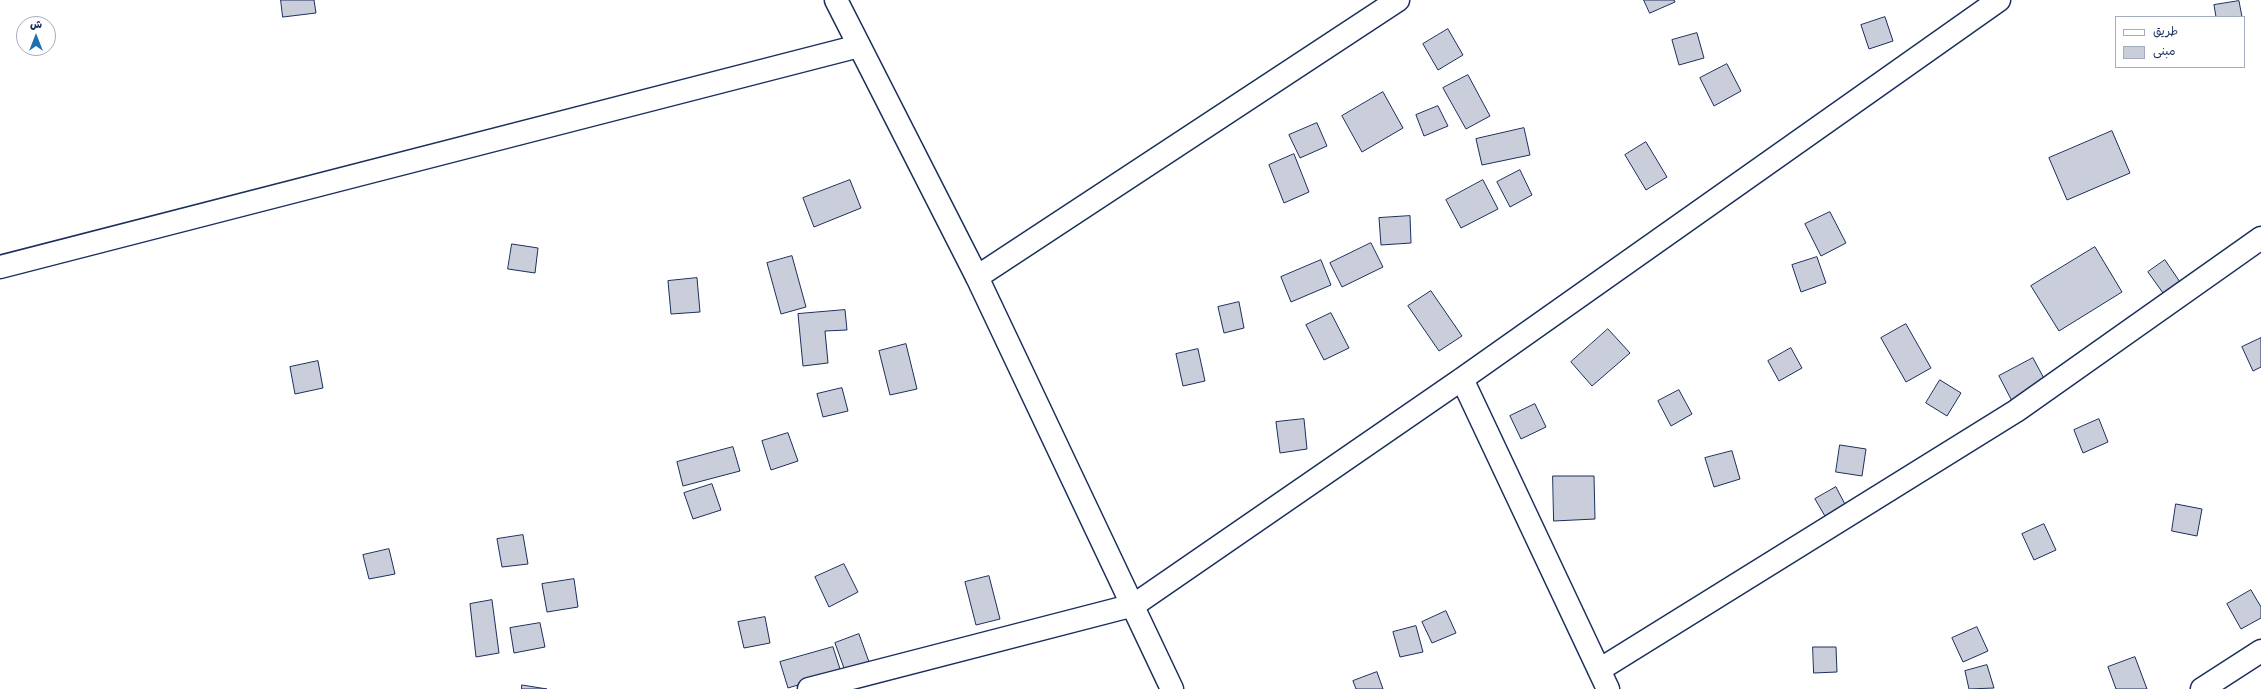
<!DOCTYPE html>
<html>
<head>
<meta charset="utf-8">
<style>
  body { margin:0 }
  #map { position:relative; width:2261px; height:689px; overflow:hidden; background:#fff; font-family:"Shantell Sans","Playpen Sans Arabic",sans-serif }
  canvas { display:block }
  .legend { position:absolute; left:2115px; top:16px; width:130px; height:52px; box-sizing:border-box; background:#fff; border:1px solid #a4acbf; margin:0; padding:5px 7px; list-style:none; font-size:12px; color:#1b2f5e }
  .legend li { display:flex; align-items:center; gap:8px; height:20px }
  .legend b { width:20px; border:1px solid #a4acbf }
  .north { position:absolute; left:16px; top:16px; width:40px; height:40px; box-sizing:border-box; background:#fff; border:1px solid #a4acbf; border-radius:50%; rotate:0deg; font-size:11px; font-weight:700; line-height:16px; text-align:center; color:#1b2f5e }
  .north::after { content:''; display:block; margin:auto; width:14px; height:18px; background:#1f6fb2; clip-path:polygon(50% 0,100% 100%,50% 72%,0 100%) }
</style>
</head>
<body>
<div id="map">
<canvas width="2261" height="689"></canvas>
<ul class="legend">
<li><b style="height:5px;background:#fff"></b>طريق</li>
<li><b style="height:11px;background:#caceda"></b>مبنى</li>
</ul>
<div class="north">ش</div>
</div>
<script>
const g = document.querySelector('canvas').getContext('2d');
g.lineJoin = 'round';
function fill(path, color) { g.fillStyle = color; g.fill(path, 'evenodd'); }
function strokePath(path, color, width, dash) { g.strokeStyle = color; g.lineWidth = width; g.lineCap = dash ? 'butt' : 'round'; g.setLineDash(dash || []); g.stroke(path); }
const building = new Path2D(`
  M281 0H314L316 13 283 17Z
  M1644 0H1674L1675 2 1650 13Z
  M2239 1 2242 17H2216L2214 5Z
  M1885 17 1893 41 1869 49 1861 25Z
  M1448 29 1463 55 1438 70 1423 44Z
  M1697 33 1704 58 1679 65 1672 40Z
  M1727 64 1741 91 1714 106 1700 78Z
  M1468 75 1490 116 1466 129 1443 88Z
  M1383 92 1403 128 1362 152 1342 116Z
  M1438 106 1448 126 1424 136 1416 115Z
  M1317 123 1327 146 1300 158 1289 135Z
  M1524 128 1530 155 1482 165 1476 139Z
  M2112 131 2130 173 2067 200 2049 158Z
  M1646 142 1667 177 1646 190 1625 155Z
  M1294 154 1309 192 1284 203 1269 165Z
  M1520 170 1532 195 1510 207 1497 182Z
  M850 180 861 208 814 227 803 198Z
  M1483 180 1498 209 1461 228 1446 200Z
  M1830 212 1846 243 1821 256 1805 224Z
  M1410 216 1411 243 1381 245 1379 218Z
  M1371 243 1383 267 1342 287 1330 263Z
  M512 244 538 248 535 273 508 269Z
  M2095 247 2122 292 2059 331 2031 286Z
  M792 256 806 307 781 314 767 263Z
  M1817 257 1826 283 1801 292 1792 265Z
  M1321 260 1331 285 1291 302 1281 277Z
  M2165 260 2180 282 2163 293 2148 272Z
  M697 278 700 312 671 314 668 281Z
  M1431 291 1462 336 1439 351 1408 306Z
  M1239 302 1244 328 1224 333 1218 307Z
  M845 310 847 330 825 331 828 363 803 366 798 314Z
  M1331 313 1349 348 1324 360 1306 325Z
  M1906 324 1931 368 1906 382 1881 338Z
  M1608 329 1630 353 1592 386 1571 362Z
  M2261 338V367L2253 371 2242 347Z
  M906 344 917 389 890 395 879 351Z
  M1791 348 1802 368 1779 381 1768 361Z
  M1198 349 1205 381 1183 386 1176 354Z
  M2033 358 2047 384 2013 403 1999 376Z
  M318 361 323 388 295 394 290 367Z
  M1940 380 1961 393 1947 416 1926 403Z
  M842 388 848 411 823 417 817 394Z
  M1679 390 1692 414 1671 426 1658 401Z
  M1535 404 1546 427 1521 439 1510 416Z
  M1304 419 1307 449 1280 453 1276 422Z
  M2099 419 2108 442 2083 453 2074 430Z
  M788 433 798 461 771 470 762 441Z
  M1840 445 1866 449 1862 476 1836 472Z
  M733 447 740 471 683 486 677 462Z
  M1732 451 1740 479 1714 487 1705 458Z
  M1553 476H1594L1595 519 1554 521Z
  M712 484 721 510 693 519 684 493Z
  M1836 487 1849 512 1829 523 1815 499Z
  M2176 504 2202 509 2197 536 2172 531Z
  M2044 524 2056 550 2034 560 2022 534Z
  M523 535 528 564 502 567 497 539Z
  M389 549 395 574 369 579 363 555Z
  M844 564 858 592 829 607 815 577Z
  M989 576 1000 619 976 625 965 582Z
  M574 579 578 607 547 612 542 584Z
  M2251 590 2261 607V618L2241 629 2227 604Z
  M492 600 499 653 476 657 470 604Z
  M1446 611 1456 633 1432 643 1422 622Z
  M765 617 770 643 744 648 738 622Z
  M540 623 545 647 514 653 510 628Z
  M1416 626 1423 652 1400 657 1393 632Z
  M1977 627 1988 651 1963 662 1952 638Z
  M859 634 869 662 845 671 835 643Z
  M833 647 841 672 788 688 780 662Z
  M1813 647H1836L1837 672 1814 673Z
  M2135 657 2147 689H2116L2108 667Z
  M1987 665 1994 688 1969 689 1965 671Z
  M1377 672 1383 689H1356L1353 681Z
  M522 685 547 689H522Z`);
fill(building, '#caceda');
strokePath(building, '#1b2f5e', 1);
const minor = new Path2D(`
  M0 267 859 46
  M977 277 1398 0
  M1462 379 1608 689
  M1599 670 2016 411 2261 238
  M809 689 1134 605 1462 379 1999 0
  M2202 689 2261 651`);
const secondary = new Path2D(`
  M836 0 977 277 1172 689`);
strokePath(minor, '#1b2f5e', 25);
strokePath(secondary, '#1b2f5e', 25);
strokePath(minor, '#fff', 22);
strokePath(secondary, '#fff', 22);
</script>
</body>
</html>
